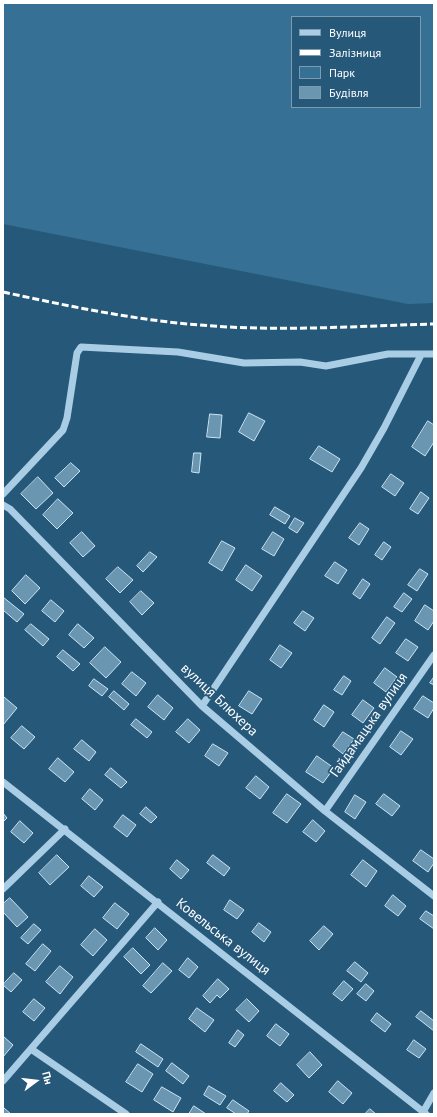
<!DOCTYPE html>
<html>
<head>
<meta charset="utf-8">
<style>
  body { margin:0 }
  #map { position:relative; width:437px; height:1117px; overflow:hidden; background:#26587a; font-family:"PT Sans",sans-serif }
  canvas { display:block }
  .frame { position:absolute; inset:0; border:4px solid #fff; pointer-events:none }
  .legend { position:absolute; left:291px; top:16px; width:130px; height:92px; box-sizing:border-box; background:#26587a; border:1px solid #7d9baf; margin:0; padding:5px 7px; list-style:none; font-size:12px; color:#fff }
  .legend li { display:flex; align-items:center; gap:8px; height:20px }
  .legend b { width:20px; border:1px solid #7d9baf }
  .north { position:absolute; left:16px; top:1061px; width:40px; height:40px; -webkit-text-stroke:3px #26587a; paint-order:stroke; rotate:75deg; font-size:11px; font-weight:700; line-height:16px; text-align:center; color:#fff }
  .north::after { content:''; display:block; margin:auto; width:14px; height:18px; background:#fff; clip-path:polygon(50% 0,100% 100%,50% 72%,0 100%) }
</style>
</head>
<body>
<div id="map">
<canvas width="437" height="1117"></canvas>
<div class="frame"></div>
<ul class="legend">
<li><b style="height:5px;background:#a9cde4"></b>Вулиця</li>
<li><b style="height:5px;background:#fff"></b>Залізниця</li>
<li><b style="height:11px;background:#367195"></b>Парк</li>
<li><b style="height:11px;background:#6a96b2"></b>Будівля</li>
</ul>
<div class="north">Пн</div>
</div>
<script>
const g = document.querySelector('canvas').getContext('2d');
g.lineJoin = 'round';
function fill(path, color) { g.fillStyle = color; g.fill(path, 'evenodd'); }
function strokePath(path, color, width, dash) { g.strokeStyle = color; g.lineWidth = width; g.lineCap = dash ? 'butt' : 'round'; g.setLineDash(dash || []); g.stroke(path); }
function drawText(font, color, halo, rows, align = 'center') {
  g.font = font + ' "PT Sans",sans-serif'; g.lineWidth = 3.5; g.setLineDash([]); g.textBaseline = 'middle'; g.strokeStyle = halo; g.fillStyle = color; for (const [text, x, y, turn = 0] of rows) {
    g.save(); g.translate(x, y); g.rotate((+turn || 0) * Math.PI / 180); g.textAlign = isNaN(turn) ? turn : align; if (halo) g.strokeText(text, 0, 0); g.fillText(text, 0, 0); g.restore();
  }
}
fill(new Path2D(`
  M3 3H434V303L408 304 3 224ZM292 17H420V107H292Z`), '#367195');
const building = new Path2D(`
  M249 413 265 421 254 441 239 432Z
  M210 414 222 415 220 438 207 437Z
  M428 421 434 425V442L425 456 412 447Z
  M319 446 340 459 332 472 310 459Z
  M194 453H201L199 473 192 472Z
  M71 463 80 471 64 487 55 478Z
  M391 474 404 483 395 496 382 487Z
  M38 477 53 493 36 509 21 494Z
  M421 492 429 498 418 514 410 509Z
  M58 499 73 513 57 529 43 515Z
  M275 507 290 516 285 524 270 515Z
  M295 518 304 523 297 533 289 528Z
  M360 523 369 529 359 545 349 538Z
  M82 532 95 546 83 557 70 543Z
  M273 532 284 539 274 556 262 549Z
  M222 541 235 548 222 571 209 563Z
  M384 542 391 547 382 560 375 555Z
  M150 552 157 557 143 572 137 566Z
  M335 562 347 570 338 584 325 576Z
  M246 565 262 576 252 591 236 580Z
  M118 567 133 580 120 593 106 579Z
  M420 569 428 574 417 591 408 585Z
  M26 575 40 588 25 604 12 591Z
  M363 579 370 584 360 599 353 594Z
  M141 591 154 603 142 615 130 602Z
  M404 593 412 599 402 612 394 607Z
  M3 597 24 614 17 622 3 610Z
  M51 600 64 611 55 622 42 611Z
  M425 605 434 611V621L428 630 415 621Z
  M303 611 314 618 305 631 294 623Z
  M387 617 395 623 380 644 372 638Z
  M31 624 49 639 43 646 25 630Z
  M78 624 94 638 84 648 69 635Z
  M406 639 418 647 408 661 396 653Z
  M280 645 292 653 281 668 270 660Z
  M105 647 121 662 106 678 90 663Z
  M63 650 80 664 73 671 57 657Z
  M385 668 397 677 386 692 374 683Z
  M132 672 146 683 136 696 122 684Z
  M344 676 351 681 342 695 334 690Z
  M434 677V685L430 683Z
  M94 679 108 689 102 696 89 686Z
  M114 691 129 704 124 710 109 697Z
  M249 691 262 699 252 714 239 706Z
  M158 695 173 708 164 720 148 707Z
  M423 696 434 703V708L428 718 414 709Z
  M4 697 17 708 3 725V698Z
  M363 700 374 708 363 723 352 715Z
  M324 705 334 712 324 727 314 720Z
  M136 719 152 732 147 738 131 725Z
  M188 719 200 730 189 743 176 732Z
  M22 726 35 737 24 749 11 738Z
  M401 731 413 739 401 755 390 747Z
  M343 732 354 739 343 754 333 746Z
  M82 740 96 752 89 761 74 749Z
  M213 744 228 753 219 766 205 756Z
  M317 756 334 768 323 783 306 772Z
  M58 758 74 772 65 782 49 769Z
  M111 768 127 782 121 788 105 775Z
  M256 776 269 787 260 799 246 788Z
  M90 789 103 800 95 810 82 799Z
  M287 794 301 804 287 823 273 813Z
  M384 794 400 806 392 816 376 804Z
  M355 795 366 802 355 819 345 812Z
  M146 807 157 817 151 823 140 814Z
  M3 813 7 818 3 822Z
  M123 815 136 825 127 837 114 827Z
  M313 820 325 831 316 842 303 832Z
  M20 821 33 833 24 843 11 832Z
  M421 850 434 859V863L428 872 413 861Z
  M57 855 69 867 50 885 39 873Z
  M213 855 230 868 224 876 207 863Z
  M177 860 189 870 181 879 170 869Z
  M363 860 377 871 366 887 351 875Z
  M89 876 103 887 94 897 81 886Z
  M393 895 406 906 398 916 385 906Z
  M10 898 28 917 17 927 3 912V904Z
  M230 900 244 910 237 919 224 910Z
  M115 903 129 914 117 929 103 918Z
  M426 911 434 916V929L420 919Z
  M259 923 271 932 264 942 252 932Z
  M34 924 41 930 28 944 21 938Z
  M324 926 333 934 319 950 310 941Z
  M155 928 167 940 158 950 146 938Z
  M95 929 107 940 93 956 81 945Z
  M43 944 51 951 35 971 26 964Z
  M133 948 150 965 141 974 124 957Z
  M188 958 198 967 189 978 179 970Z
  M355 962 368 973 361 982 347 971Z
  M163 963 172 971 151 993 143 986Z
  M60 966 73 977 60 994 46 982Z
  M14 973 22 980 11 992 3 985Z
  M218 979 229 989 220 998 217 995 210 1003 203 996Z
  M344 981 353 989 342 1001 333 994Z
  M366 984 374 991 366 1001 357 994Z
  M34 999 45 1008 34 1021 23 1012Z
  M247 999 259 1011 249 1022 236 1010Z
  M197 1008 214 1020 205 1032 189 1019Z
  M421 1011 434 1021V1031L416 1017Z
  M377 1013 391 1024 385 1032 371 1021Z
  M276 1024 289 1034 280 1046 267 1036Z
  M238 1030 244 1035 235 1047 229 1043Z
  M3 1036 13 1045 3 1057Z
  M414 1040 426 1049 419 1058 407 1050Z
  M141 1044 163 1059 158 1067 136 1052Z
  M310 1052 322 1065 309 1078 297 1065Z
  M172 1063 189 1076 183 1084 166 1071Z
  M138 1064 153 1074 142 1092 126 1082Z
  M338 1081 352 1093 343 1104 329 1092Z
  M281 1083 294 1095 287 1102 274 1091Z
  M209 1086 226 1096 220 1105 204 1095Z
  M162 1087 181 1098 173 1112 154 1100Z
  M233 1100 249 1111 247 1114H236L227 1108Z
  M194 1106 206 1114H189Z
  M4 1108 11 1114H3Z
  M370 1109 376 1114H365Z`);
fill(building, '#6a96b2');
strokePath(building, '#cbe4f3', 1);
strokePath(new Path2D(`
  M3 494 63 430 67 418 77 353 81 347 178 352 244 363 300 362 326 366 388 354H434
  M3 505 10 509 202 706 325 811 434 896
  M202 706 361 468 384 428 421 355
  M3 782 426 1114
  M325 811 434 655
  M3 889 65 829
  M31 1049 126 1114
  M3 1081 158 902
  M423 1112 434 1093`), '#a9cde4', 7);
strokePath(new Path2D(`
  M3 292C68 306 134 320 200 325 278 332 357 326 434 324`), '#fff', 3, [7, 3]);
drawText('14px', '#fff', '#26587a', [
  ["вулиця Блюхера",219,700,43],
  ["Гайдамацька вулиця",369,725,-55],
  ["Ковельська вулиця",223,937,38]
]);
</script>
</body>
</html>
